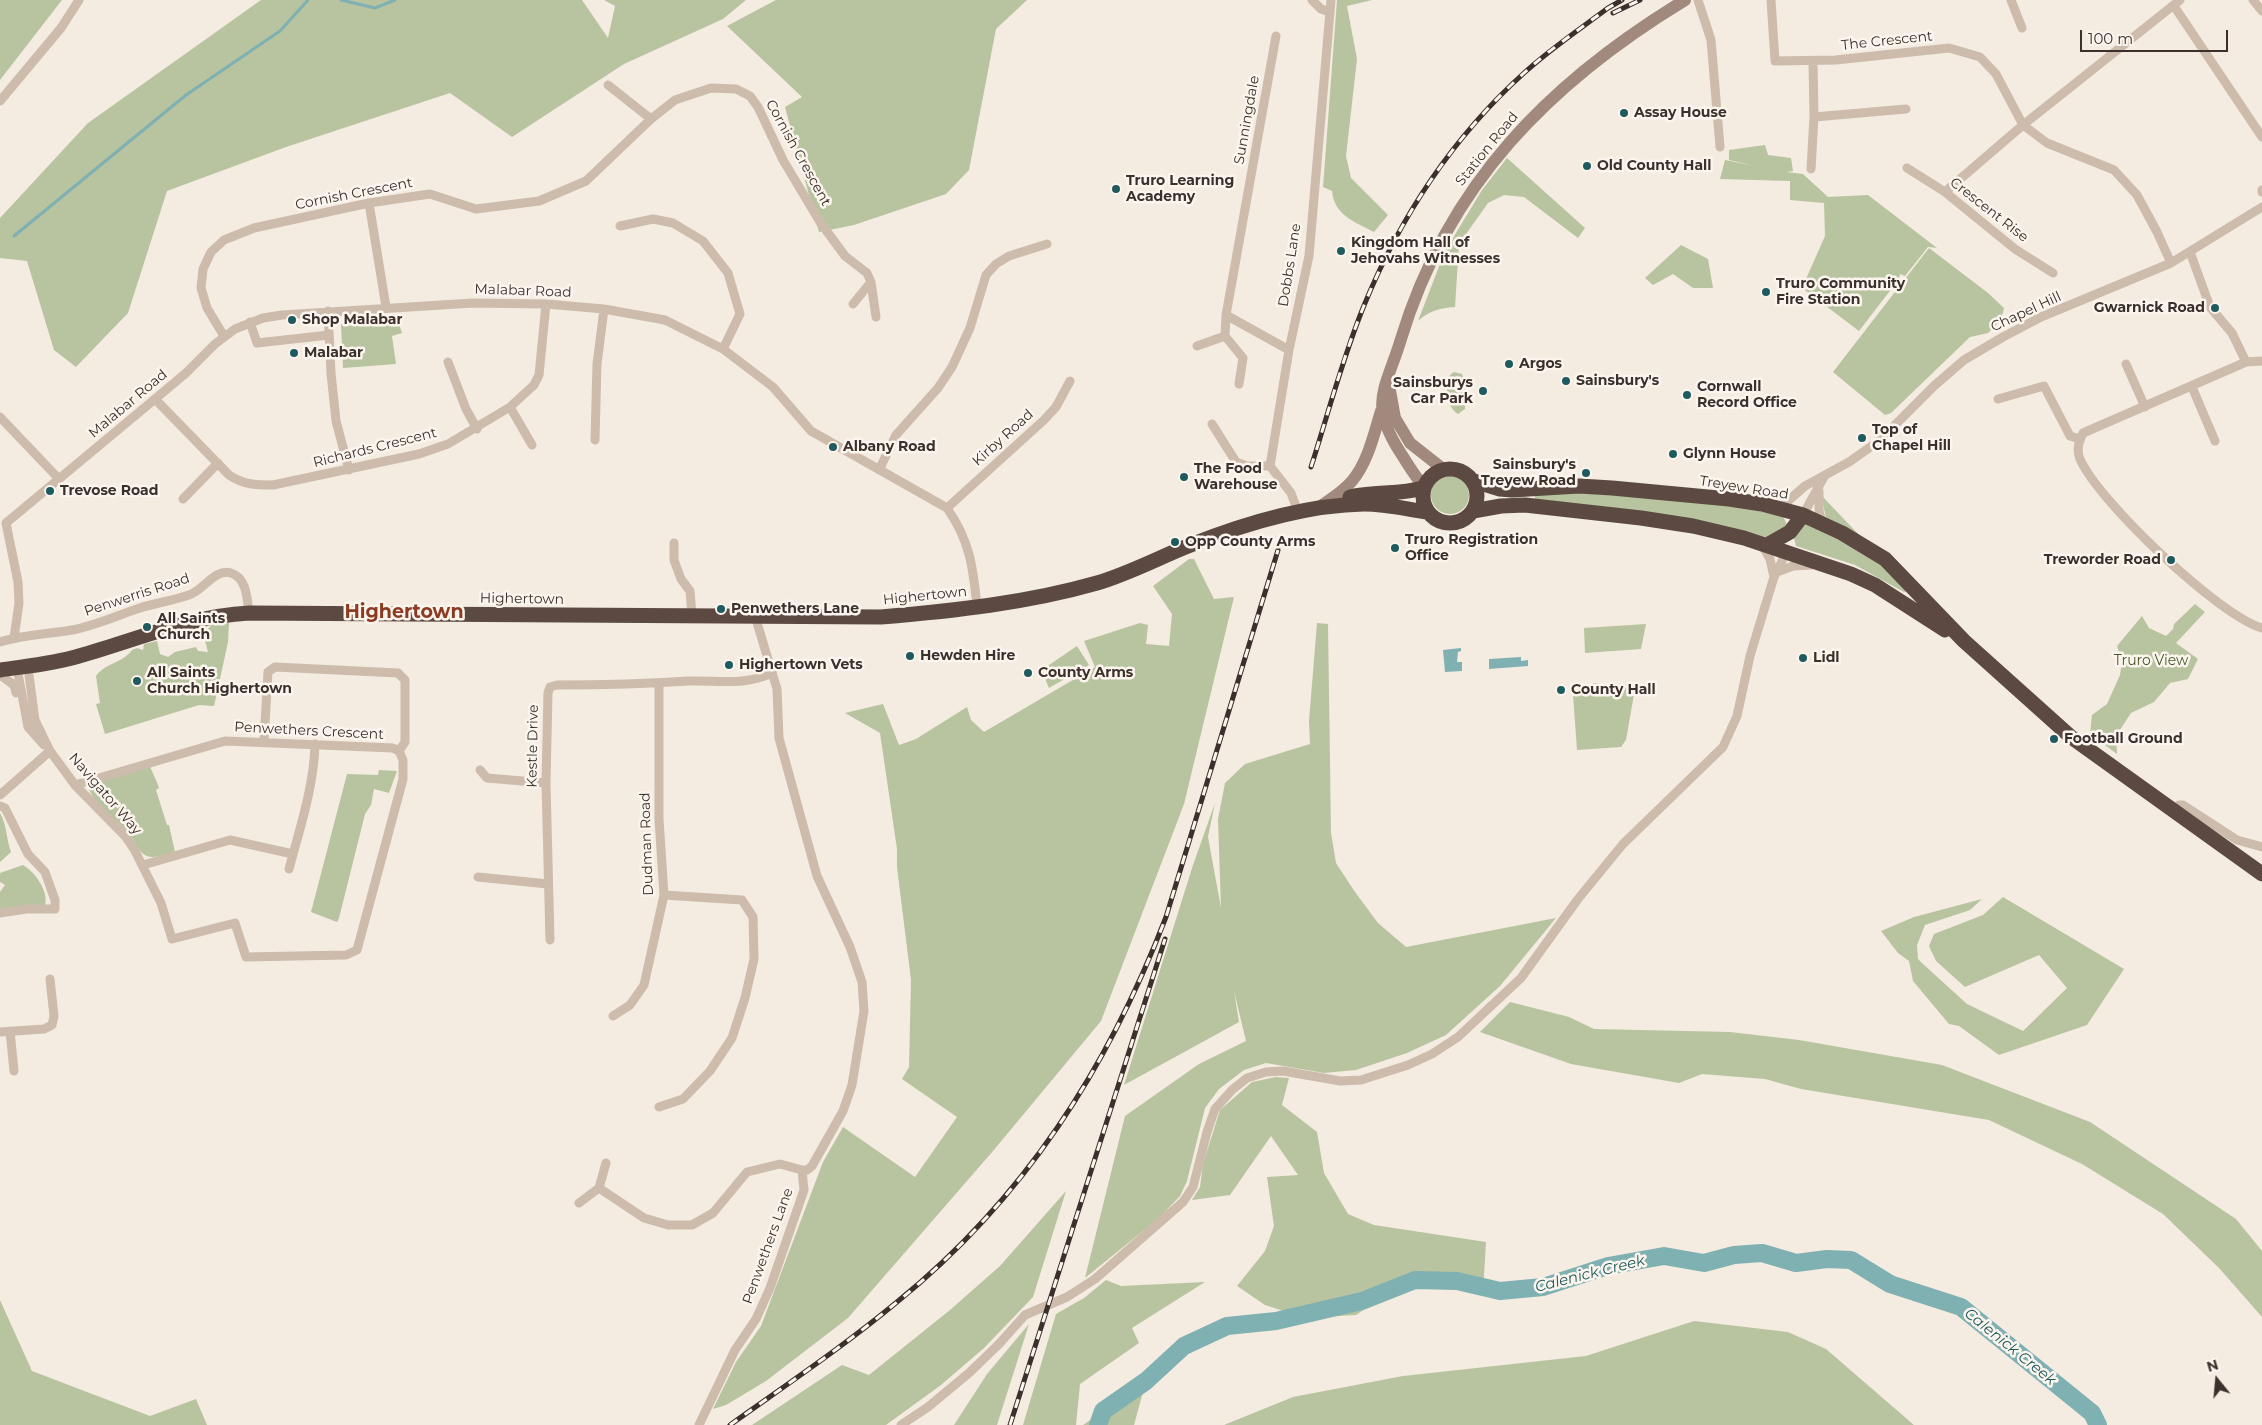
<!DOCTYPE html>
<html>
<head>
<meta charset="utf-8">
<style>
  body { margin:0 }
  #map { position:relative; width:2262px; height:1425px; overflow:hidden; background:#f4ebe1; font-family:Montserrat,sans-serif }
  canvas { display:block }
  .north { position:absolute; left:2192px; top:1355px; width:50px; height:50px; -webkit-text-stroke:4px #fbf5ee; paint-order:stroke; rotate:343deg; font-size:14px; font-weight:700; line-height:20px; text-align:center; color:#3b302b }
  .north::after { content:''; display:block; margin:auto; width:18px; height:22px; background:#3b302b; clip-path:polygon(50% 0,100% 100%,50% 72%,0 100%) }
  .scale { position:absolute; left:2080px; top:30px; width:148px; height:22px; box-sizing:border-box; border:2px solid #3b302b; border-top:0; padding-left:6px; font-size:15px; line-height:18px; white-space:nowrap; color:#3b302b; -webkit-text-stroke:4px #fbf5ee; paint-order:stroke }
</style>
</head>
<body>
<div id="map">
<canvas width="2262" height="1425"></canvas>
<div class="north">N</div>
<div class="scale">100 m</div>
</div>
<script>
const g = document.querySelector('canvas').getContext('2d');
g.lineJoin = 'round';
function fill(path, color) { g.fillStyle = color; g.fill(path, 'evenodd'); }
function strokePath(path, color, width, dash) { g.strokeStyle = color; g.lineWidth = width; g.lineCap = dash ? 'butt' : 'round'; g.setLineDash(dash || []); g.stroke(path); }
function drawText(font, color, halo, rows, align = 'center') {
  g.font = font + ' Montserrat,sans-serif'; g.lineWidth = 5; g.setLineDash([]); g.textBaseline = 'middle'; g.strokeStyle = halo; g.fillStyle = color; for (const [text, x, y, turn = 0] of rows) {
    g.save(); g.translate(x, y); g.rotate((+turn || 0) * Math.PI / 180); g.textAlign = isNaN(turn) ? turn : align; if (halo) g.strokeText(text, 0, 0); g.fillText(text, 0, 0); g.restore();
  }
}
fill(new Path2D(`
  M0 0H62L0 80Z
  M261 0H582L608 38 615 6 604 0H746L723 19 624 64 512 137 450 93 286 147 167 191 128 313 76 367 54 350 27 261 0 258V218L88 123Z
  M776 0H1027L996 29 969 170 946 194 854 225 819 232 785 107 802 97 727 26Z
  M1337 0H1372L1347 6 1357 59 1346 156 1351 178 1388 215 1374 232C1355 222 1334 215 1332 191L1323 187Z
  M1765 145 1768 155 1791 158 1793 171 1787 172 1803 174 1828 197 1868 195 1937 248 1928 247 1905 276 1900 274 1899 279 1859 331 1802 288 1825 236 1824 203 1790 200V181L1720 179 1725 160 1755 166 1729 160V150Z
  M1507 158 1585 228 1578 238 1524 197 1504 195 1488 203 1459 244 1455 307C1439 308 1429 311 1418 321L1445 251 1482 190Z
  M1681 245 1708 259 1713 288H1693L1673 274 1653 285 1645 278Z
  M1929 248 1988 293 2004 308 2001 320 1988 333 1970 337 1891 413 1885 415 1833 372Z
  M398 321 402 333 392 336 396 364 343 368 341 324Z
  M1454 372 1462 374 1465 382V409L1458 414C1447 409 1441 378 1454 372Z
  M1431 495a19 19 0 1 1 38 0a19 19 0 1 1-38 0Z
  M1562 492 1712 501 1783 516 1787 525 1768 538 1535 500V493Z
  M1821 495 1862 538 1826 518Z
  M1808 520 1887 566 1909 591 1904 592 1855 565 1796 546 1794 538 1805 522Z
  M1189 559H1194L1214 599 1234 597 1184 804 1101 1021 993 1151 848 1318 766 1381 726 1405 713 1409 736 1362 761 1326 823 1162 843 1127 915 1177 957 1117 902 1079 909 1067 911 980 897 867V849L880 733 845 713 883 704 899 745 916 739 967 707 971 720 984 732 1095 667 1084 641 1140 623 1148 625 1146 644 1169 646 1172 614 1153 586Z
  M2195 604 2205 612 2176 643 2198 659 2188 679 2170 683 2154 702 2131 713 2116 736 2117 754 2090 734 2092 715 2107 704 2120 675 2122 661 2117 646 2142 616 2149 628 2166 636 2173 629 2174 624Z
  M229 623 228 642 214 706 199 705 105 734 96 704 100 703 96 676C105 663 123 663 132 650L137 648 143 650 144 644 157 641 160 654 168 657 175 652 196 647 198 651 208 652 203 633 212 625Z
  M1317 623 1328 624 1331 833 1336 863 1355 892 1378 923 1406 947 1556 918 1500 986 1446 1035 1407 1053 1356 1070 1324 1073 1266 1063 1244 1070 1219 1089 1205 1108 1187 1181 1180 1196 1159 1218 1085 1278 1125 1116 1199 1064 1246 1041 1234 991 1239 1022 1124 1085 1193 865 1215 803 1208 837 1221 908 1218 819 1225 783 1245 764 1310 744 1309 721Z
  M1646 624 1641 649 1585 653 1584 628Z
  M1077 646 1089 665 1049 688 1046 681 1049 665Z
  M1593 683H1598V686L1636 683 1626 740 1621 747 1577 750 1573 694 1589 692Z
  M149 764 158 785 159 788 156 790 167 825H169L175 852C168 854 152 860 145 855 138 851 133 839 128 833 116 818 92 805 88 785Z
  M379 770 397 771 389 793 374 789 371 805 365 814 339 918 337 922 311 912 347 774 378 775Z
  M0 813C7 825 6 838 11 852L0 862Z
  M23 865C35 872 49 891 45 906L0 910V892L5 885 0 882V873Z
  M2003 897 2124 969 2087 1025 1999 1055 1959 1026 1949 1024 1913 981 1909 961 1898 953 1881 931 1914 917 1982 899 1970 910 1925 925 1917 945 1918 959 1923 964 1967 1004 2023 1031 2067 988 2039 955 1965 987 1936 961 1929 946 1934 934 1983 915Z
  M1510 1002 1569 1017 1594 1029 1730 1032 1799 1040 1942 1065 2090 1122 2236 1219 2262 1251V1317L2219 1268 2163 1214 2082 1164 1989 1120 1801 1089 1765 1079 1702 1074 1679 1083 1571 1064 1480 1032Z
  M1276 1077 1289 1078 1282 1105 1317 1132 1324 1173 1348 1214 1374 1225 1486 1242 1483 1292 1429 1286 1388 1293 1356 1315 1305 1318 1265 1305 1237 1286 1265 1251 1274 1226 1267 1177 1298 1175 1271 1136 1230 1195 1192 1200 1200 1187 1203 1164 1220 1110 1252 1082Z
  M1066 1191 1033 1297 984 1348 941 1385 886 1425H752L842 1365 869 1375 950 1310 1000 1266Z
  M1106 1280 1121 1286 1205 1282 1132 1328 1139 1343 1080 1384 1076 1425H1023L1056 1314 1084 1298Z
  M0 1300 32 1371 150 1416 196 1399 207 1425H0Z
  M1694 1321 1788 1332 1826 1349 1914 1425H1224L1293 1397 1403 1376 1586 1356Z
  M1029 1324 997 1425H954L987 1374Z
  M1146 1381 1134 1425H1083Z`), '#b8c4a0');
fill(new Path2D(`
  M1461 648V651L1458 652 1457 662H1462V671L1445 672 1443 650Z
  M1521 657V661L1528 660V666L1489 669V659Z`), '#7fb0b2');
strokePath(new Path2D(`
  M341 0 375 8 395 0
  M14 236 186 95 280 31 308 0`), '#7fb0b2', 3);
strokePath(new Path2D(`
  M1098 1425 1103 1411 1146 1381 1184 1346 1227 1326 1276 1321 1362 1301 1415 1280 1457 1281 1500 1291 1543 1287 1608 1266 1664 1256 1704 1263 1734 1255 1762 1253 1796 1263 1827 1259 1851 1260 1890 1284 1961 1307 2092 1413 2098 1425`), '#7fb0b2', 18);
strokePath(new Path2D(`
  M1312 0 1321 9 1330 12
  M1698 0 1711 40 1720 147
  M1771 0 1775 61 1836 60 1949 48 1980 57 1996 74 2023 125 2047 143 2114 170 2137 195 2157 232 2171 263
  M2011 0 2022 28
  M2253 0 2262 11
  M2174 6 2262 137
  M1276 36 1226 315 1289 350
  M608 85 651 119
  M0 101 61 28 79 0
  M1814 117 1906 109
  M1907 168 1945 192 2015 249 2053 273
  M1811 169 1814 117 1813 62
  M2262 190V192
  M1945 192 2023 125 2180 0
  M369 203 386 307
  M620 226 653 219 673 223 703 241 728 273 740 314 723 349
  M2190 252 2210 307 2232 333 2246 362
  M853 304 871 282
  M328 311 331 373 336 421 349 470
  M1226 315 1225 336 1243 358 1239 384
  M250 322 257 343 329 335
  M224 336 207 308 201 288 203 269 211 252 224 240 254 228 369 203 430 194 476 209 539 201 586 181 651 119 675 100 711 88 736 89 750 96 758 107 783 160 820 222 845 256 867 273 871 282 876 317
  M1197 346 1225 336
  M2262 361 2246 362 2083 433C2079 442 2076 449 2080 459 2098 501 2218 615 2262 628
  M448 362 466 409 477 429
  M2126 364 2145 407
  M2192 387 2215 441
  M155 399 229 475C244 485 256 485 273 485L419 454 448 444 510 407 534 385 539 375 546 304
  M1998 399 2044 386 2070 436 2080 439
  M510 407 532 445
  M0 417 59 479
  M1212 424 1236 462 1247 466H1270
  M595 440 597 364 604 309
  M879 470 896 435 938 388 952 367 970 328 986 275 996 264 1009 256 1047 244
  M1819 491V510L1822 524
  M183 499 218 463
  M947 508 1044 420 1056 407 1070 381
  M1780 508 1805 486 1849 462 1879 441 1934 386 1964 360 2003 337 2041 317 2171 263 2262 207
  M1298 512 1291 493 1270 466 1289 350 1309 256 1331 0
  M1803 515 1825 475
  M6 523 155 399 186 373 215 344 235 329 263 318 282 315 473 303 546 304 604 309 665 320 723 349 773 387 811 431 947 508C970 541 973 567 977 606
  M6 523 18 582 19 603 14 638
  M674 543V560L681 579 690 591 692 615
  M1762 545 1770 559 1774 577
  M1777 572 1793 566 1812 565
  M0 642C23 635 48 634 72 630 94 626 116 616 137 609 154 603 172 601 189 595 203 591 215 568 231 573 247 578 247 599 249 613
  M28 667 35 720 50 751 75 785 125 836 134 849 161 903 172 939 235 923 246 957 346 955 357 950 403 779V760L399 751 393 748 225 741 75 785
  M17 668 28 727 44 745
  M0 675 14 685 16 693
  M264 741 268 672 275 667 398 673 405 680V742L399 751
  M480 770 487 778 546 783
  M0 795 50 751
  M0 806 5 808 28 854 45 872 55 900V909H26L0 913
  M2174 811 2179 805H2183L2237 840 2262 847
  M143 865 230 840 293 854
  M289 869C300 828 314 786 315 744
  M478 877 548 884
  M550 940 546 783 548 693 550 687 557 685C601 685 644 684 688 681 717 680 745 686 772 673
  M613 1016 630 1005 644 985 664 895 659 819V684
  M10 1031 14 1071
  M0 1032 44 1029 52 1025 54 1016 50 979
  M659 1107 683 1099 710 1071 732 1038 745 998 754 959 753 917 742 900 664 895
  M599 1188 644 1218 668 1225H692L713 1213 747 1172 780 1164 802 1170
  M579 1203 599 1188 606 1163
  M699 1425 735 1350 756 1319 770 1288 804 1190 802 1170H807L812 1166 843 1111 852 1085 864 1011 862 982 850 947 817 876 779 738 777 689 755 616
  M901 1425 928 1407 969 1373 999 1344 1025 1315 1067 1297 1095 1279 1183 1202 1193 1187 1207 1132 1215 1109 1232 1090 1247 1078 1266 1072 1283 1071 1340 1081 1361 1080 1408 1065 1432 1054 1458 1037 1521 978 1578 899 1623 844 1723 747 1737 716 1750 656 1774 577 1786 553`), '#cdbbac', 9);
strokePath(new Path2D(`
  M1389 385 1395 418 1410 443 1443 469
  M1424 486C1414 476 1408 464 1400 452 1368 402 1386 389 1401 339 1448 184 1550 82 1685 0
  M1318 508C1329 500 1343 492 1352 481 1368 462 1374 434 1381 411`), '#a18a7d', 12);
strokePath(new Path2D(`
  M1423 496a27 27 0 1 1 54 0a27 27 0 1 1-54 0Z
  M1474 481 1500 489 1512 490 1579 486 1612 488 1729 499 1762 504 1803 515 1842 533 1885 559 1964 641 2071 737 2262 874
  M1350 497C1374 491 1399 495 1423 488
  M1473 511 1501 506 1525 505 1641 518 1693 526 1744 538 1851 574 1875 585 1945 630
  M1767 545 1790 532 1803 515
  M0 670C27 666 53 664 79 656 136 640 190 616 249 613L881 617C953 611 1027 603 1097 583 1128 574 1158 558 1188 546 1243 524 1304 505 1364 504 1386 504 1406 509 1427 512`), '#5c4a42', 15);
const rail = new Path2D(`
  M1613 13 1640 0
  M1311 467C1328 414 1342 360 1363 308 1399 219 1452 138 1524 73 1550 49 1580 29 1608 8L1622 0
  M730 1425C786 1385 844 1346 897 1302 1024 1199 1108 1068 1166 917L1278 550
  M1010 1425 1165 939`);
strokePath(rail, '#3b302b', 5);
strokePath(rail, '#fbf5ee', 3, [9]);
for (const [x, y, r, color] of [
  [1624,113,5,"#1f5a5e"],
  [1587,166,5,"#1f5a5e"],
  [1116,189,5,"#1f5a5e"],
  [1341,251,5,"#1f5a5e"],
  [1766,292,5,"#1f5a5e"],
  [2215,308,5,"#1f5a5e"],
  [292,320,5,"#1f5a5e"],
  [294,353,5,"#1f5a5e"],
  [1509,364,5,"#1f5a5e"],
  [1566,381,5,"#1f5a5e"],
  [1483,391,5,"#1f5a5e"],
  [1687,395,5,"#1f5a5e"],
  [1862,438,5,"#1f5a5e"],
  [833,447,5,"#1f5a5e"],
  [1673,454,5,"#1f5a5e"],
  [1586,473,5,"#1f5a5e"],
  [1184,477,5,"#1f5a5e"],
  [50,491,5,"#1f5a5e"],
  [1175,542,5,"#1f5a5e"],
  [1395,548,5,"#1f5a5e"],
  [2171,560,5,"#1f5a5e"],
  [721,609,5,"#1f5a5e"],
  [147,627,5,"#1f5a5e"],
  [910,656,5,"#1f5a5e"],
  [1803,658,5,"#1f5a5e"],
  [729,665,5,"#1f5a5e"],
  [1028,673,5,"#1f5a5e"],
  [137,681,5,"#1f5a5e"],
  [1561,690,5,"#1f5a5e"],
  [2054,739,5,"#1f5a5e"]
]) { const dot = new Path2D(); dot.arc(x, y, r, 0, 2 * Math.PI); g.fillStyle = color; g.fill(dot); strokePath(dot, '#fbf5ee', 2); }
drawText('14px', '#3b302b', '#fbf5ee', [
  ["The Crescent",1887,41,-6],
  ["Sunningdale",1247,120,-80],
  ["Station Road",1487,149,-51],
  ["Cornish Crescent",798,153,61],
  ["Cornish Crescent",354,194,-11],
  ["Crescent Rise",1989,210,38],
  ["Dobbs Lane",1290,265,-81],
  ["Malabar Road",523,291,2],
  ["Chapel Hill",2026,312,-25],
  ["Malabar Road",128,404,-40],
  ["Kirby Road",1003,438,-42],
  ["Richards Crescent",375,448,-14],
  ["Treyew Road",1744,488,9],
  ["Penwerris Road",137,595,-18],
  ["Highertown",925,596,-6],
  ["Highertown",522,599,1],
  ["Penwethers Crescent",309,731,3],
  ["Kestle Drive",533,746,-89],
  ["Navigator Way",105,794,49],
  ["Dudman Road",647,844,-92],
  ["Penwethers Lane",768,1246,-70]
]);
drawText('bold 14px', '#3b302b', '#fbf5ee', [
  ["Assay House",1634,113],
  ["Old County Hall",1597,166],
  ["Truro Learning",1126,181],
  ["Academy",1126,197],
  ["Kingdom Hall of",1351,243],
  ["Jehovahs Witnesses",1351,259],
  ["Truro Community",1776,284],
  ["Fire Station",1776,300],
  ["Gwarnick Road",2205,308,"right"],
  ["Shop Malabar",302,320],
  ["Malabar",304,353],
  ["Argos",1519,364],
  ["Sainsbury's",1576,381],
  ["Sainsburys",1473,383,"right"],
  ["Car Park",1473,399,"right"],
  ["Cornwall",1697,387],
  ["Record Office",1697,403],
  ["Top of",1872,430],
  ["Chapel Hill",1872,446],
  ["Albany Road",843,447],
  ["Glynn House",1683,454],
  ["Sainsbury's",1576,465,"right"],
  ["Treyew Road",1576,481,"right"],
  ["The Food",1194,469],
  ["Warehouse",1194,485],
  ["Trevose Road",60,491],
  ["Truro Registration",1405,540],
  ["Office",1405,556],
  ["Opp County Arms",1185,542],
  ["Treworder Road",2161,560,"right"],
  ["Penwethers Lane",731,609],
  ["All Saints",157,619],
  ["Church",157,635],
  ["Hewden Hire",920,656],
  ["Lidl",1813,658],
  ["Highertown Vets",739,665],
  ["All Saints",147,673],
  ["Church Highertown",147,689],
  ["County Arms",1038,673],
  ["County Hall",1571,690],
  ["Football Ground",2064,739]
], 'left');
drawText('14px', '#4a5a2e', '#fbf5ee', [
  ["Truro View",2151,661]
]);
drawText('italic 15px', '#1f5a5e', '#fbf5ee', [
  ["Calenick Creek",1590,1274,-14],
  ["Calenick Creek",2010,1347,39]
]);
drawText('bold 19px', '#8c3b22', '#fbf5ee', [
  ["Highertown",404,612]
]);
</script>
</body>
</html>
